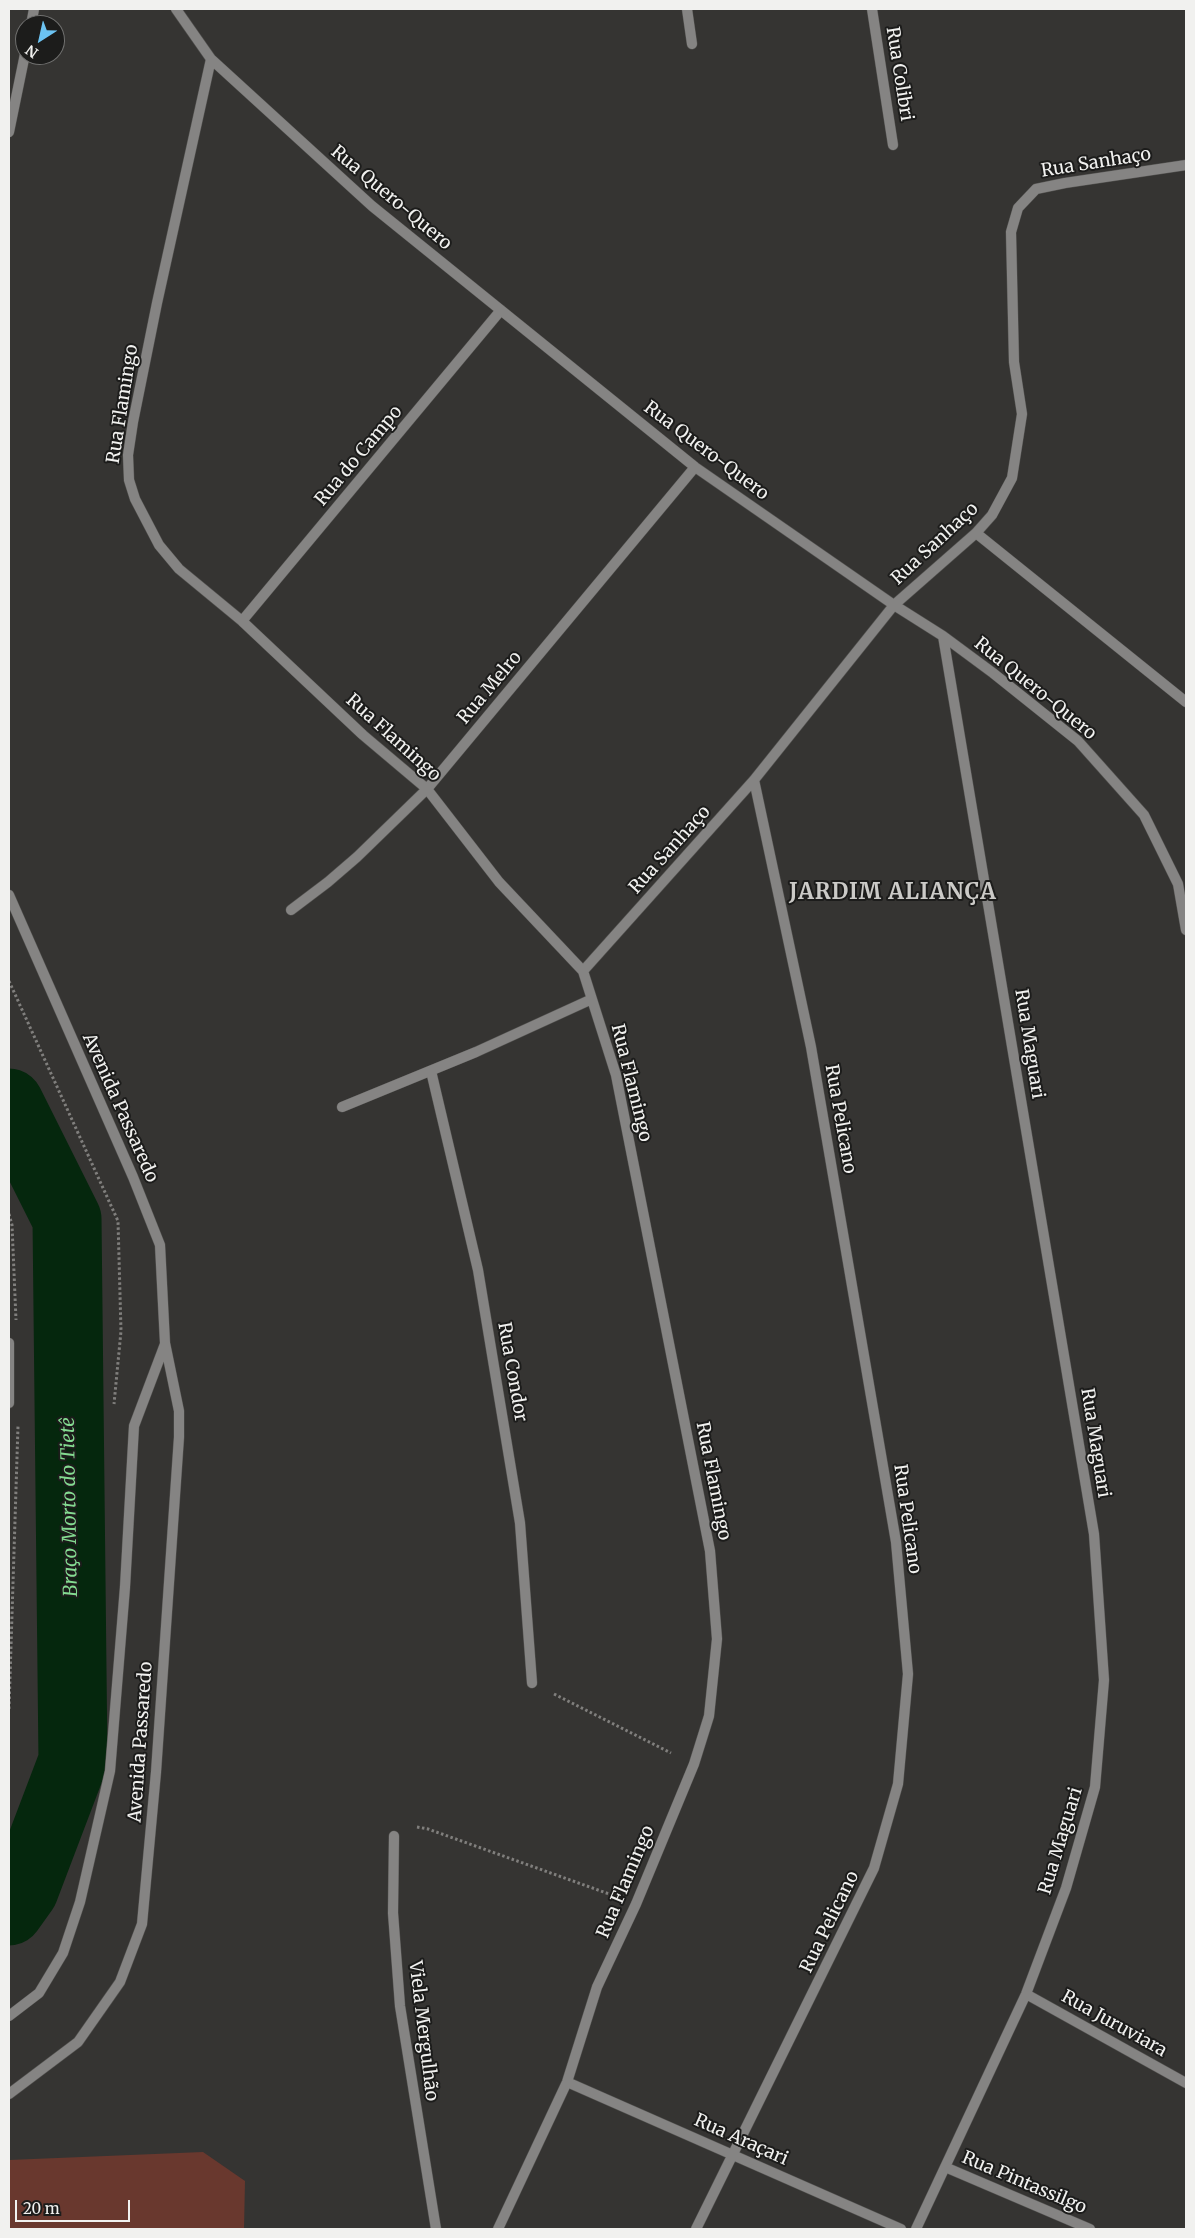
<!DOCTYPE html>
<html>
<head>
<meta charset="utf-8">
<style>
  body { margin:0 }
  #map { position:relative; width:1195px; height:2238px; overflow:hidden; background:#353432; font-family:Merriweather,serif }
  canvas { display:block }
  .frame { position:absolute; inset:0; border:10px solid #f1f1ef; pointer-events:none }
  .north { position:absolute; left:15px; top:15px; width:50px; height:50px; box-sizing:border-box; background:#1c1c1b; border:1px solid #717170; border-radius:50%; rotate:215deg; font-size:14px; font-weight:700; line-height:20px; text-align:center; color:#f1f1ef }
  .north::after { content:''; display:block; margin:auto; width:18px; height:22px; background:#6cc3f2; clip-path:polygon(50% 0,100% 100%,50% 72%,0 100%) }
  .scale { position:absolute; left:15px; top:2200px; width:115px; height:22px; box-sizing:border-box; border:2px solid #f1f1ef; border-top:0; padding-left:6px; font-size:15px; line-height:18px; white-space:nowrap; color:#f1f1ef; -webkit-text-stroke:4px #1c1c1b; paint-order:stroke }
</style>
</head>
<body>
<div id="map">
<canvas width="1195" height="2238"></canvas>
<div class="frame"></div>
<div class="north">N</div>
<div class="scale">20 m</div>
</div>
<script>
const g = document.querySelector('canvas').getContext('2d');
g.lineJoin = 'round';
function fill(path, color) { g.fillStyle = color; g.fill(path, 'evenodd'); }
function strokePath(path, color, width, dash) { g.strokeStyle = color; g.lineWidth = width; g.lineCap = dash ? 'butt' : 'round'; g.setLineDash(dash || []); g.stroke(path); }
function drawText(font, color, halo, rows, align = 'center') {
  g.font = font + ' Merriweather,serif'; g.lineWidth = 4; g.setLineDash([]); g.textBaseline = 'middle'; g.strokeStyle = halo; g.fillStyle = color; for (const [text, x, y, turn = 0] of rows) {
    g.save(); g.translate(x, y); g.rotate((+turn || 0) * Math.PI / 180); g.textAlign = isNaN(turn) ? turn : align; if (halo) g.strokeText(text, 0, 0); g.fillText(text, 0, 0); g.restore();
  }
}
fill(new Path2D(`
  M203 2152 245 2181 244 2229H9V2160Z`), '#69382e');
strokePath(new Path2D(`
  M9 1103 67 1219 73 1761 24 1890 9 1911`), '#05270d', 69);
const minor = new Path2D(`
  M176 9 211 59 372 206 695 467 894 605 943 636 993 673 1078 741 1144 815 1178 884 1186 930
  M687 9 692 44
  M872 9 893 145
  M31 25 34 9
  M211 59 157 303 133 422 128 455 129 480 135 499 159 545 179 569 242 621 363 735 427 789 499 882 583 971 616 1075 710 1551 717 1639 709 1716 694 1764 636 1904 597 1987 567 2082 498 2229
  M9 132 25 54
  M976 533 1186 702
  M242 621 501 310
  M9 895 133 1177 160 1245 165 1343 179 1411V1437L156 1772 142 1924 120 1982 78 2042 9 2094
  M291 910 328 882 357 857 427 789 695 467
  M583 971 754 780 894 605 976 533 992 515 1012 478 1022 414 1014 362 1011 232 1018 208 1036 189 1065 183 1186 165
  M431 1071 478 1270 520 1523 532 1683
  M342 1107 476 1052 592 999
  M9 1343V1403
  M394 1836 393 1913 400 2006 436 2229
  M1026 1994 1186 2083
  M9 2016 39 1993 63 1953 80 1902 110 1771 125 1587 134 1426 165 1344
  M567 2082 901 2229
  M945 2167 1090 2229
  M696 2229 874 1868 898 1784 908 1674 896 1542 811 1047 754 780
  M916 2229 1026 1994 1066 1888 1095 1787 1104 1680 1094 1534 943 636`);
strokePath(minor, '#535250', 11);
strokePath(new Path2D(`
  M9 981 118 1221 121 1331 114 1404
  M9 1214 12 1225 16 1320
  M554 1694 671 1753
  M9 1709 18 1426
  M417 1827 428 1829 612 1895`), '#807f7d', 3, [2.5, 2.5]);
strokePath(minor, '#858483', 10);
drawText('18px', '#f1f1ef', '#1c1c1b', [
  ["Rua Colibri",899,74,81],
  ["Rua Sanhaço",1096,163,-9],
  ["Rua Quero-Quero",391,198,40],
  ["Rua Flamingo",123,404,-81],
  ["Rua Quero-Quero",706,451,37],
  ["Rua do Campo",359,456,-50],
  ["Rua Sanhaço",935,544,-43],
  ["Rua Melro",490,688,-50],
  ["Rua Quero-Quero",1035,689,39],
  ["Rua Flamingo",393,738,42],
  ["Rua Sanhaço",670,850,-48],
  ["Rua Maguari",1029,1044,81],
  ["Rua Flamingo",631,1083,76],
  ["Avenida Passaredo",120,1108,66],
  ["Rua Pelicano",840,1119,80],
  ["Rua Condor",512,1372,80],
  ["Rua Maguari",1095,1443,81],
  ["Rua Flamingo",713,1481,79],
  ["Rua Pelicano",907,1519,82],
  ["Avenida Passaredo",141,1742,-86],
  ["Rua Maguari",1061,1841,-73],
  ["Rua Flamingo",626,1882,-67],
  ["Rua Pelicano",830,1922,-64],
  ["Rua Juruviara",1114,2024,29],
  ["Viela Mergulhão",423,2031,83],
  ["Rua Araçari",741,2140,24],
  ["Rua Pintassilgo",1024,2183,23]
]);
drawText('italic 19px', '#84db91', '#1c1c1b', [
  ["Braço Morto do Tietê",70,1507,-91]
]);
g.letterSpacing = '1px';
drawText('bold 22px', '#cbcac7', '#1c1c1b', [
  ["JARDIM ALIANÇA",893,893]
]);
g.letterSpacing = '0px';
</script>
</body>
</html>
